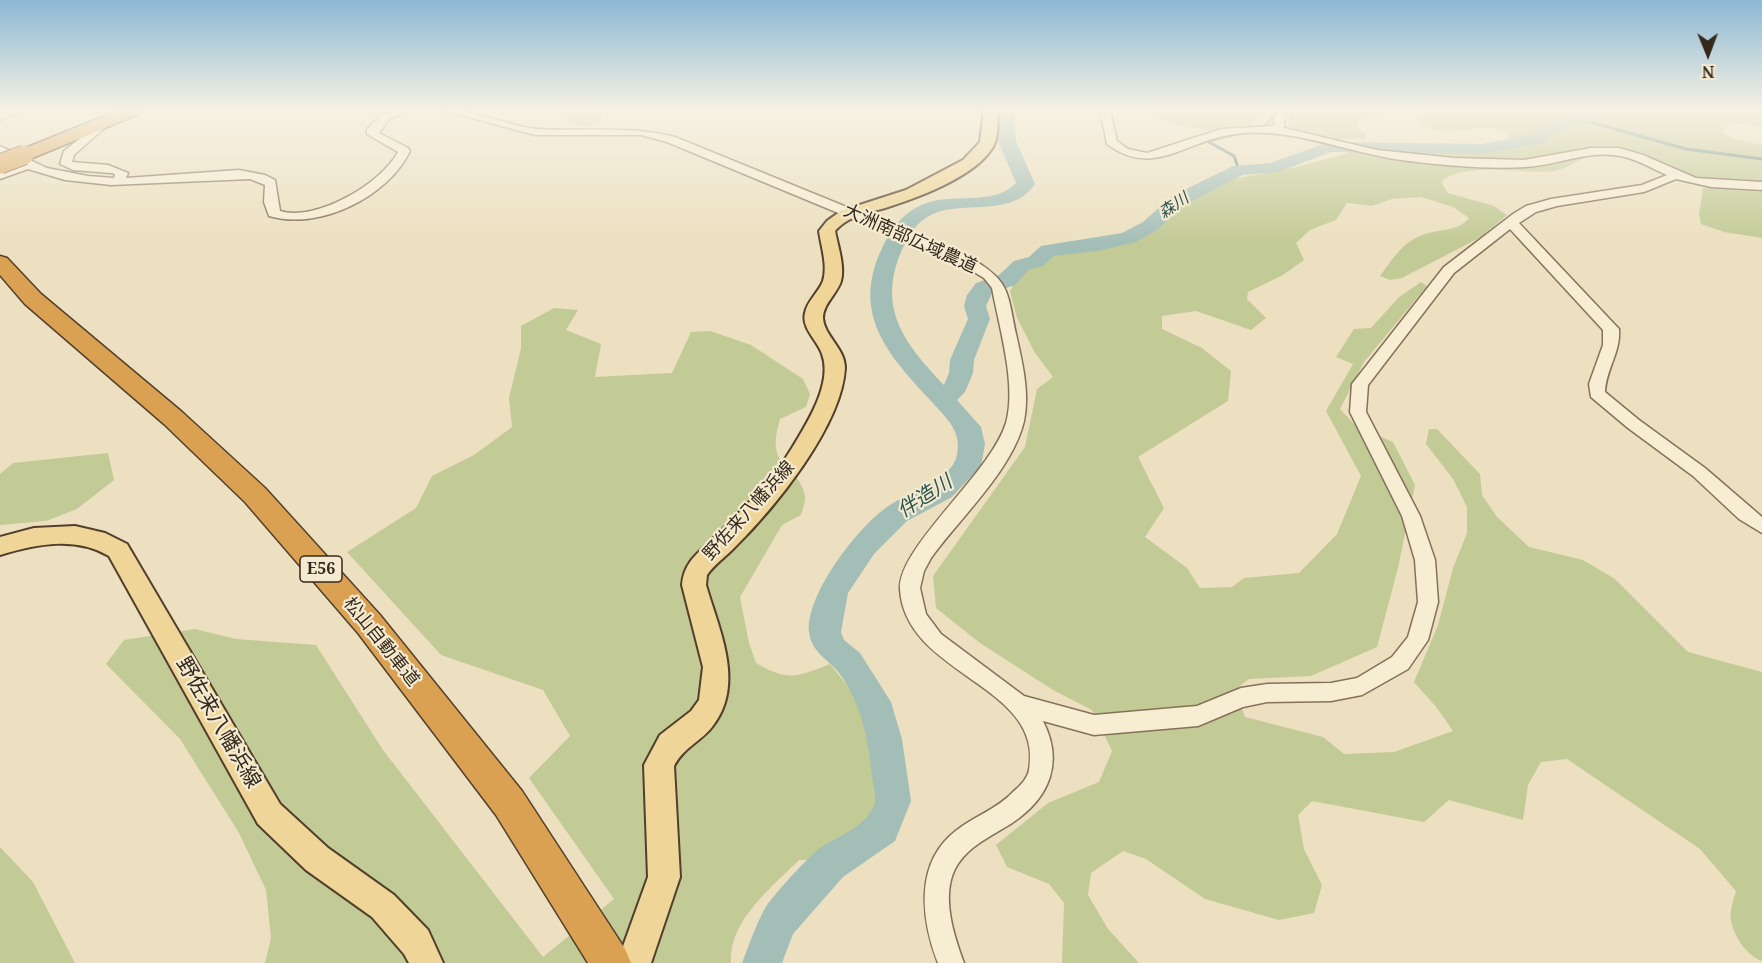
<!DOCTYPE html>
<html>
<head>
<meta charset="utf-8">
<style>
  body { margin:0 }
  #map { position:relative; width:1762px; height:963px; overflow:hidden; background:#ece0c0; font-family:"Noto Serif",serif }
  canvas { display:block }
  .north { position:absolute; left:1678px; top:24px; width:60px; height:60px; -webkit-text-stroke:4px #f4eacf; paint-order:stroke; rotate:179deg; font-size:16px; font-weight:700; line-height:24px; text-align:center; color:#35291d }
  .north::after { content:''; display:block; margin:auto; width:21px; height:27px; background:#35291d; clip-path:polygon(50% 0,100% 100%,50% 72%,0 100%) }
</style>
</head>
<body>
<div id="map">
<canvas width="1762" height="963"></canvas>
<div class="north">N</div>
</div>
<script>
const g = document.querySelector('canvas').getContext('2d');
g.lineJoin = 'round';
function fill(path, color) { g.fillStyle = color; g.fill(path, 'evenodd'); }
function strokePath(path, color, width, dash) { g.strokeStyle = color; g.lineWidth = width; g.lineCap = dash ? 'butt' : 'round'; g.setLineDash(dash || []); g.stroke(path); }
function drawText(font, color, halo, rows, align = 'center') {
  g.font = font + ' "Noto Serif","Noto Sans JP",serif'; g.lineWidth = 4.5; g.setLineDash([]); g.textBaseline = 'middle'; g.strokeStyle = halo; g.fillStyle = color; for (const [text, x, y, turn = 0] of rows) {
    g.save(); g.translate(x, y); g.rotate((+turn || 0) * Math.PI / 180); g.textAlign = isNaN(turn) ? turn : align; if (halo) g.strokeText(text, 0, 0); g.fillText(text, 0, 0); g.restore();
  }
}
fill(new Path2D(`
  M555 110H600L603 122C568 135 575 116 555 110Z
  M1147 110H1265C1260 115 1254 123 1247 125 1220 135 1168 129 1147 110Z
  M1290 110H1396L1358 121 1356 128 1366 134V138L1338 139 1292 129 1289 127Z
  M1411 110H1762V127L1730 122 1722 131 1731 138 1762 145V182L1706 179 1683 174 1631 151 1609 146 1581 148 1584 158C1575 162 1564 170 1554 171 1523 175 1465 160 1441 182L1448 193 1494 206 1507 215 1481 237 1402 278 1390 280 1380 276C1392 260 1401 244 1420 236 1437 228 1457 233 1469 218L1453 207 1421 197 1392 199 1372 206 1347 203 1336 220 1310 230 1296 243 1304 260 1283 275 1248 292 1247 299 1266 318 1251 330 1196 311 1162 316V329L1202 348 1231 371 1228 401 1138 457 1164 508 1145 537 1187 568 1200 588 1232 587 1244 578 1299 573 1337 534 1361 476 1326 411 1353 364 1336 357 1354 329 1371 328 1399 297 1421 282 1427 286 1364 362 1340 409 1356 426 1393 442 1415 485 1398 568 1377 647 1311 676 1249 679 1235 690 1245 717 1323 737 1344 754 1394 752 1453 731 1437 708 1414 682 1438 625 1453 568 1467 533V507L1453 479 1426 444 1429 429H1437L1480 474 1482 495 1497 517 1529 547 1583 560 1615 579 1688 652 1762 672V961C1746 955 1734 937 1731 920 1729 912 1734 899 1736 891L1700 849 1567 759 1541 762 1528 785 1523 820 1449 800 1424 822 1312 801 1298 815 1304 849 1322 885 1314 913 1279 920 1205 899 1146 859 1123 851 1091 873 1088 895 1108 929 1139 963H1062L1064 903 1049 884 1007 867 996 845 1048 803 1099 782 1112 751 1092 710 1053 690 980 643 936 608 933 576 1025 447 1037 389 1053 377 1035 353 1017 318 1010 291 1020 272 1037 267 1060 252 1124 243 1146 233 1168 206 1187 192 1207 184 1297 167 1355 151 1363 145 1467 152 1503 149 1510 140 1508 135C1501 131 1493 127 1485 128 1463 128 1422 143 1416 111Z
  M1703 188 1762 192V238L1724 232 1701 224 1699 214Z
  M554 308 578 310 566 330 601 344 595 377 672 373 691 332 710 331 751 345 803 379 810 394 806 407 780 419C764 472 798 461 805 496 806 502 802 510 801 515L782 525 740 597 749 643 756 663C789 682 796 677 830 664L867 710 890 824 886 843 859 859 799 860C772 887 728 921 731 963H265L271 938 266 890 239 833 180 739 106 664 124 640 195 629 236 639 316 645 383 750 543 957 614 899 529 778 570 736 543 690 441 655 347 552 416 508 432 476 474 455 512 427 509 398 521 348V326Z
  M108 453 114 480 77 509 46 521 0 525V474L13 463Z
  M0 847 33 882 75 963H0Z`), '#c2ca95');
strokePath(new Path2D(`
  M1583 120 1686 149 1762 159
  M1261 131 1278 110
  M1239 170 1234 156 1207 141 1241 133`), '#6b8c84', 3);
fill(new Path2D(`
  M998 110H1014L1016 141 1035 184C1012 218 965 200 933 214 916 221 908 236 901 252 877 309 905 344 944 385L949 373 950 360 968 319 964 306 967 295 976 283 999 275 1014 261 1029 257 1041 246 1122 233 1143 222 1172 196 1233 166 1270 163 1329 142 1482 144 1531 135 1542 125 1570 116 1607 110H1644L1636 115 1574 125 1554 133 1543 143 1482 154 1331 152 1278 172 1243 175 1186 204 1157 230 1136 242 1097 251 1054 256 1043 266 1028 270 1015 285 992 293 986 306 990 319 974 360 973 373 965 392 957 400 981 427 985 444 981 466 952 497 907 521 874 554 848 593 841 632 844 640 860 653 891 702 902 739 911 801 895 841 843 877 793 934 782 963H742C749 945 755 927 764 910 770 898 809 856 820 848 838 836 870 825 875 802 876 795 873 784 872 776 868 739 862 704 839 673 829 660 811 652 809 632 806 594 857 528 887 507 906 493 952 481 957 455 962 431 947 419 932 402 885 352 849 311 885 242 924 170 980 218 1016 183L998 141Z`), '#a3beb7');
const minor = new Path2D(`
  M11 110H27L0 120V113Z
  M395 110H411L389 119 379 133 408 148 410 151C388 197 319 231 269 216L264 202 265 185 250 179 111 185 65 180 28 169 0 179V171L17 164 0 155V146L47 168 88 176 114 178 115 174 111 173 73 170 60 164 64 151 106 118 112 121 110 123 74 155 72 162 108 165 128 173 126 178 239 170 265 175 275 180 280 211C316 222 381 184 398 152L367 134V129L381 115Z
  M442 110C475 108 505 126 537 129 586 132 627 125 675 137L969 257C1010 281 1007 290 1016 334 1022 361 1030 393 1024 421 1013 469 960 518 931 558L924 571 920 588 926 614 941 634 1024 696 1094 715 1197 706 1241 688 1267 684 1331 683 1357 678 1392 657 1408 637 1418 602 1415 560 1402 516 1350 412 1352 384 1444 267 1513 214 1526 206 1551 199 1642 185 1667 175C1653 169 1640 161 1625 157 1592 148 1559 165 1526 167 1488 169 1447 166 1409 161 1351 155 1293 126 1235 134 1186 140 1154 179 1107 144L1100 110H1110L1117 141 1128 149 1147 153 1221 129 1273 126 1276 112 1289 110 1285 115 1284 128 1377 150 1454 158 1524 160 1591 148H1619L1643 155 1696 178 1762 182V190L1711 187 1676 179 1644 192 1557 206 1536 212 1519 223 1619 329C1621 352 1606 369 1605 392L1639 420 1705 468 1762 517V533L1739 519 1693 476 1628 428 1591 397 1589 384 1603 345V330L1510 229 1454 273 1368 385 1366 412 1420 516 1435 560 1438 602 1428 640 1408 669 1362 695 1331 701 1267 702 1243 707 1198 726 1094 735 1043 721C1064 762 1050 798 1012 823 992 836 967 846 955 869 941 897 954 936 964 963H938C921 919 914 862 957 830 975 816 997 809 1013 792 1019 787 1028 778 1029 770 1045 684 905 676 900 589 898 547 991 473 1006 423 1017 385 999 327 992 288L984 278 959 263 667 142 641 135H535Z`);
const major = new Path2D(`
  M984 110H998C997 122 999 136 993 147 975 177 917 198 885 208 867 213 848 216 835 231 838 246 845 267 841 281 837 294 823 304 823 318 824 336 845 348 845 368 842 426 774 509 733 549 724 558 715 564 707 575L706 585C719 630 746 685 712 727 700 742 683 748 674 766L680 877 651 963H617L648 877 644 765 660 735 691 711 699 700 703 667 682 585C684 560 701 551 717 535 743 509 773 480 792 448 807 423 833 383 822 354 818 341 801 328 805 313 807 301 819 292 823 281 828 266 821 246 819 231L827 221 841 211 906 190 963 160 980 142Z
  M75 526 105 533 127 544 280 804 328 848 394 895 428 930 443 963H409L404 954 372 917 306 870 258 824 109 556C75 536 37 544 0 555V537L34 528Z`);
const highway = new Path2D(`
  M119 110H141L139 114 30 159H18L15 155 18 151Z
  M0 256 7 258 41 294 182 412 265 488 380 615 522 791 625 949 631 963H588L496 815 358 633 245 502 164 424 25 304 0 275Z`);
strokePath(minor, '#857159', 3);
strokePath(major, '#523f2d', 4);
strokePath(highway, '#523f2d', 3);
fill(minor, '#f7edd3');
fill(major, '#efd698');
fill(highway, '#daa152');
const highwayBridge = new Path2D(`
  M0 164 24 155`);
strokePath(highwayBridge, '#523f2d', 21, []);
strokePath(highwayBridge, '#daa152', 19);
const sky = g.createLinearGradient(0, 0, 0, 245);
sky.addColorStop(0, '#8cb8d4');
sky.addColorStop(0.45, '#f6f1e3');
sky.addColorStop(1, '#f6f1e300');
g.fillStyle = sky;
g.fillRect(0, 0, 1762, 245);
drawText('italic 16px', '#2c5452', '#f4eacf', [
  ["森川",1174,206,-34]
]);
for (const [x, y, w] of [
  [321,569,42]
]) { const box = new Path2D(); box.roundRect(x - w / 2, y - 13, w, 26, 4.5); g.fillStyle = '#f4eacf'; g.fill(box); strokePath(box, '#35291d', 1.5); }
drawText('bold 16px', '#35291d', null, [
  ["E56",321,569]
]);
drawText('18px', '#35291d', '#f4eacf', [
  ["大洲南部広域農道",910,239,24],
  ["野佐来八幡浜線",749,511,-48],
  ["松山自動車道",381,642,51]
]);
drawText('italic 20px', '#2c5452', '#f4eacf', [
  ["伴造川",925,497,-33]
]);
drawText('21px', '#35291d', '#f4eacf', [
  ["野佐来八幡浜線",218,723,60]
]);
</script>
</body>
</html>
